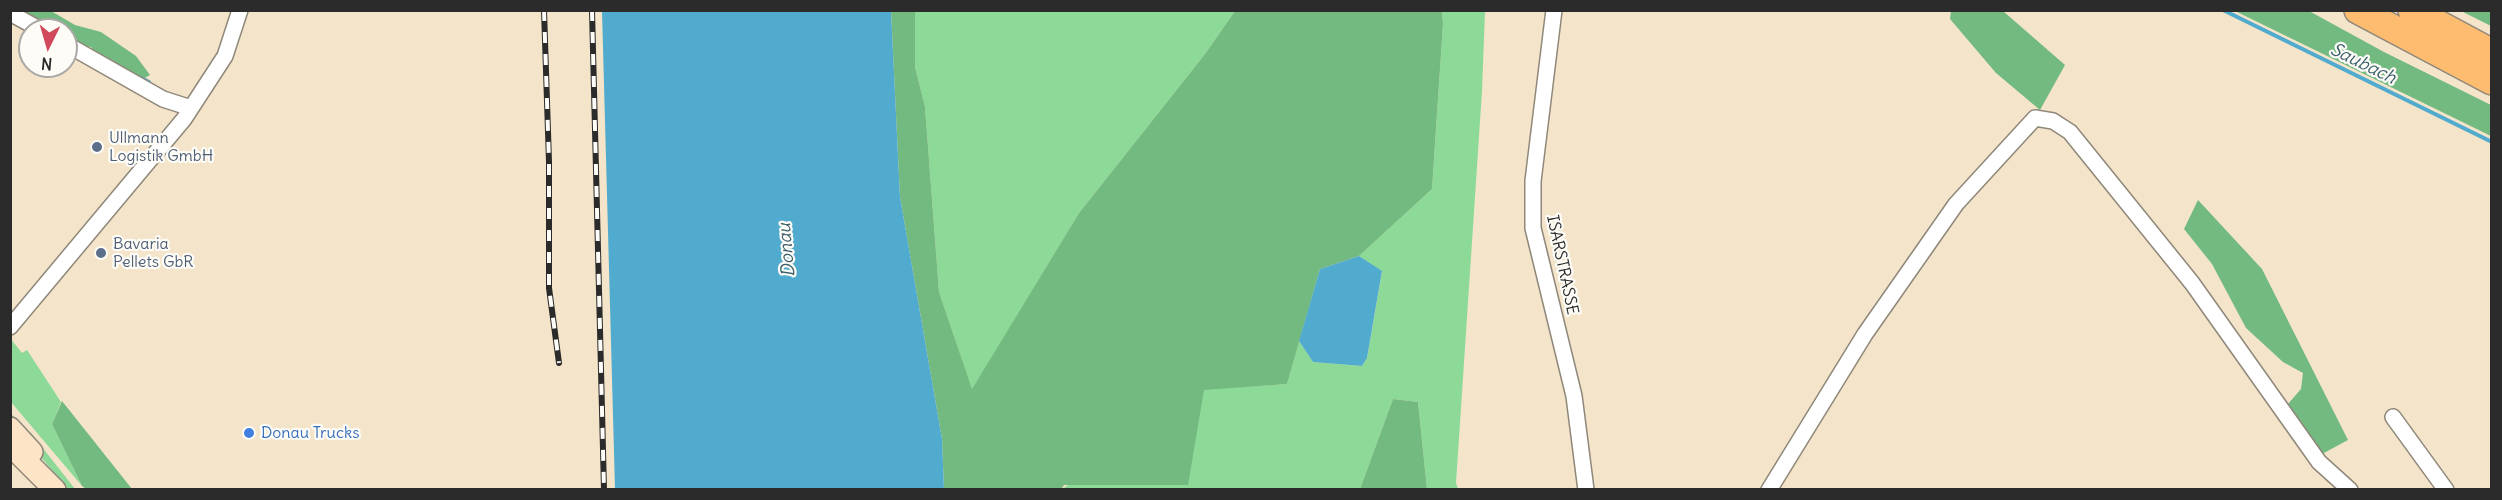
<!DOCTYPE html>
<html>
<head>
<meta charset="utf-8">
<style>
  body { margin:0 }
  #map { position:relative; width:2502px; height:500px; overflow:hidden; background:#f3e4ca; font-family:Delius,sans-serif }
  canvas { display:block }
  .frame { position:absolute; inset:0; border:12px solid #2b2b2b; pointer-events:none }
  .north { position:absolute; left:18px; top:18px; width:60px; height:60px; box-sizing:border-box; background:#fdfcf7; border:2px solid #a9a8a5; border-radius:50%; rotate:185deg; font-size:16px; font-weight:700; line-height:24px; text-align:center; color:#2b2b2b }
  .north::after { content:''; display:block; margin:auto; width:21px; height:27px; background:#d1495b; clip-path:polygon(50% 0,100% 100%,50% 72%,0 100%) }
</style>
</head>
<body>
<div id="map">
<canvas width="2502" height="500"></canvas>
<div class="frame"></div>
<div class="north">N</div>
</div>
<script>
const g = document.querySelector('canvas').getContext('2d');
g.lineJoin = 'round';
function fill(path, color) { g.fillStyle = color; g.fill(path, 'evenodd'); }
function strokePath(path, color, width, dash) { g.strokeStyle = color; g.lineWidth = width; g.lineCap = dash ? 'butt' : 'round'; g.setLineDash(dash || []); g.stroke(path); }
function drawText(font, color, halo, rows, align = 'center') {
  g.font = font + ' Delius,sans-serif'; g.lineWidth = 4.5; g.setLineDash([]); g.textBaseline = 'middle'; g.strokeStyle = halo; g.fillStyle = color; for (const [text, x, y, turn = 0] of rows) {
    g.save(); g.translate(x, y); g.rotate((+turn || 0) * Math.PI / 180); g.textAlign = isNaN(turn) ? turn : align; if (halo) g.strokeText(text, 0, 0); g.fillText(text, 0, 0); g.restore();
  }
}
fill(new Path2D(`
  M915 11H1235L1205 54 1079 213 972 390 939 292 925 107 915 67Z
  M1442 11H1485L1482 91 1456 483 1458 489H1427L1418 402 1393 399 1360 489 1061 490 1204 389 1287 384 1299 341 1313 362 1362 366 1367 358 1382 272 1359 256 1432 189 1443 24Z
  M10 338 22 353 27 350 61 402 52 424 82 486 11 402Z
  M10 413 31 433 75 489H68L11 422Z`), '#8dda98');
fill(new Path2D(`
  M18 11H51L75 25 101 32 136 56 150 75 141 80C128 73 109 58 97 56L91 47 75 45 70 36 66 35V30H56Z
  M891 11H915V67L925 107 939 292 972 389 1079 213 1205 54 1235 11H1442L1443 24 1432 189 1359 256 1320 269 1287 384 1204 390 1188 485H1064L1061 490 944 489 942 439 900 197Z
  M1951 11H2003L2065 65 2040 110 1996 73 1950 19Z
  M2235 11H2309L2384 52 2491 105V136Z
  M2461 11H2491V26Z
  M2198 200 2262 269 2348 440 2322 454 2288 404 2301 389 2303 373 2283 362 2246 328 2212 264 2184 229Z
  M1393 399 1418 402 1427 489H1360Z
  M62 401 132 489H86L82 486 52 424Z`), '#72ba80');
fill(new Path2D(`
  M602 11H891L900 197 942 439 944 489H615Z
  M1359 256 1382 271 1367 358 1362 366 1313 362 1299 341 1320 269Z`), '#51abce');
strokePath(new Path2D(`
  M2223 10 2492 142
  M141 78 149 82`), '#51abce', 4);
const street = new Path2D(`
  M1554 10 1533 181V228L1574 396 1586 490
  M10 13 41 30
  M66 44 163 99 191 108
  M10 327 184 119 225 56 240 10
  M2393 417 2446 490
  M1769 490 1865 334 1956 204 2035 118 2053 121 2070 132 2192 283 2319 462 2350 490`);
const secondary = new Path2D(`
  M10 428 32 452
  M10 445 55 490`);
const highway = new Path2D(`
  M2358 10 2492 81
  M2412 10 2492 53`);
strokePath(street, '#8f887a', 18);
strokePath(secondary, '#8f887a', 24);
strokePath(highway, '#8f887a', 30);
strokePath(street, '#fff', 15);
strokePath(secondary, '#fee4c6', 21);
strokePath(highway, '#fdbc70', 27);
const rail = new Path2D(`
  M544 10 549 162V288L559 363
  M592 10 604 490`);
strokePath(rail, '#2b2b2b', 6);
strokePath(rail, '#fdfcf7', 4, [11]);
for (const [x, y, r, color] of [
  [97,147,6,"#5c6f8a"],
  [101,253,6,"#5c6f8a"],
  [249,433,6,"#3f7fe0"]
]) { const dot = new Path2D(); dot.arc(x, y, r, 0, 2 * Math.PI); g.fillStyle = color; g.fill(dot); strokePath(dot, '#fdfcf7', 2); }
drawText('16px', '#4e5e75', '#fdfcf7', [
  ["Ullmann",109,138],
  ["Logistik GmbH",109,156],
  ["Bavaria",113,244],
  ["Pellets GbR",113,262]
], 'left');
drawText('16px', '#2b2b2b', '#fdfcf7', [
  ["ISARSTRASSE",1562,265,78]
]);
drawText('16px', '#366cbe', '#fdfcf7', [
  ["Donau Trucks",261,433]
], 'left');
drawText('italic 18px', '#3a5e6c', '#fdfcf7', [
  ["Saubach",2363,64,26],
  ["Donau",787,250,-95]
]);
</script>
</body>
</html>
